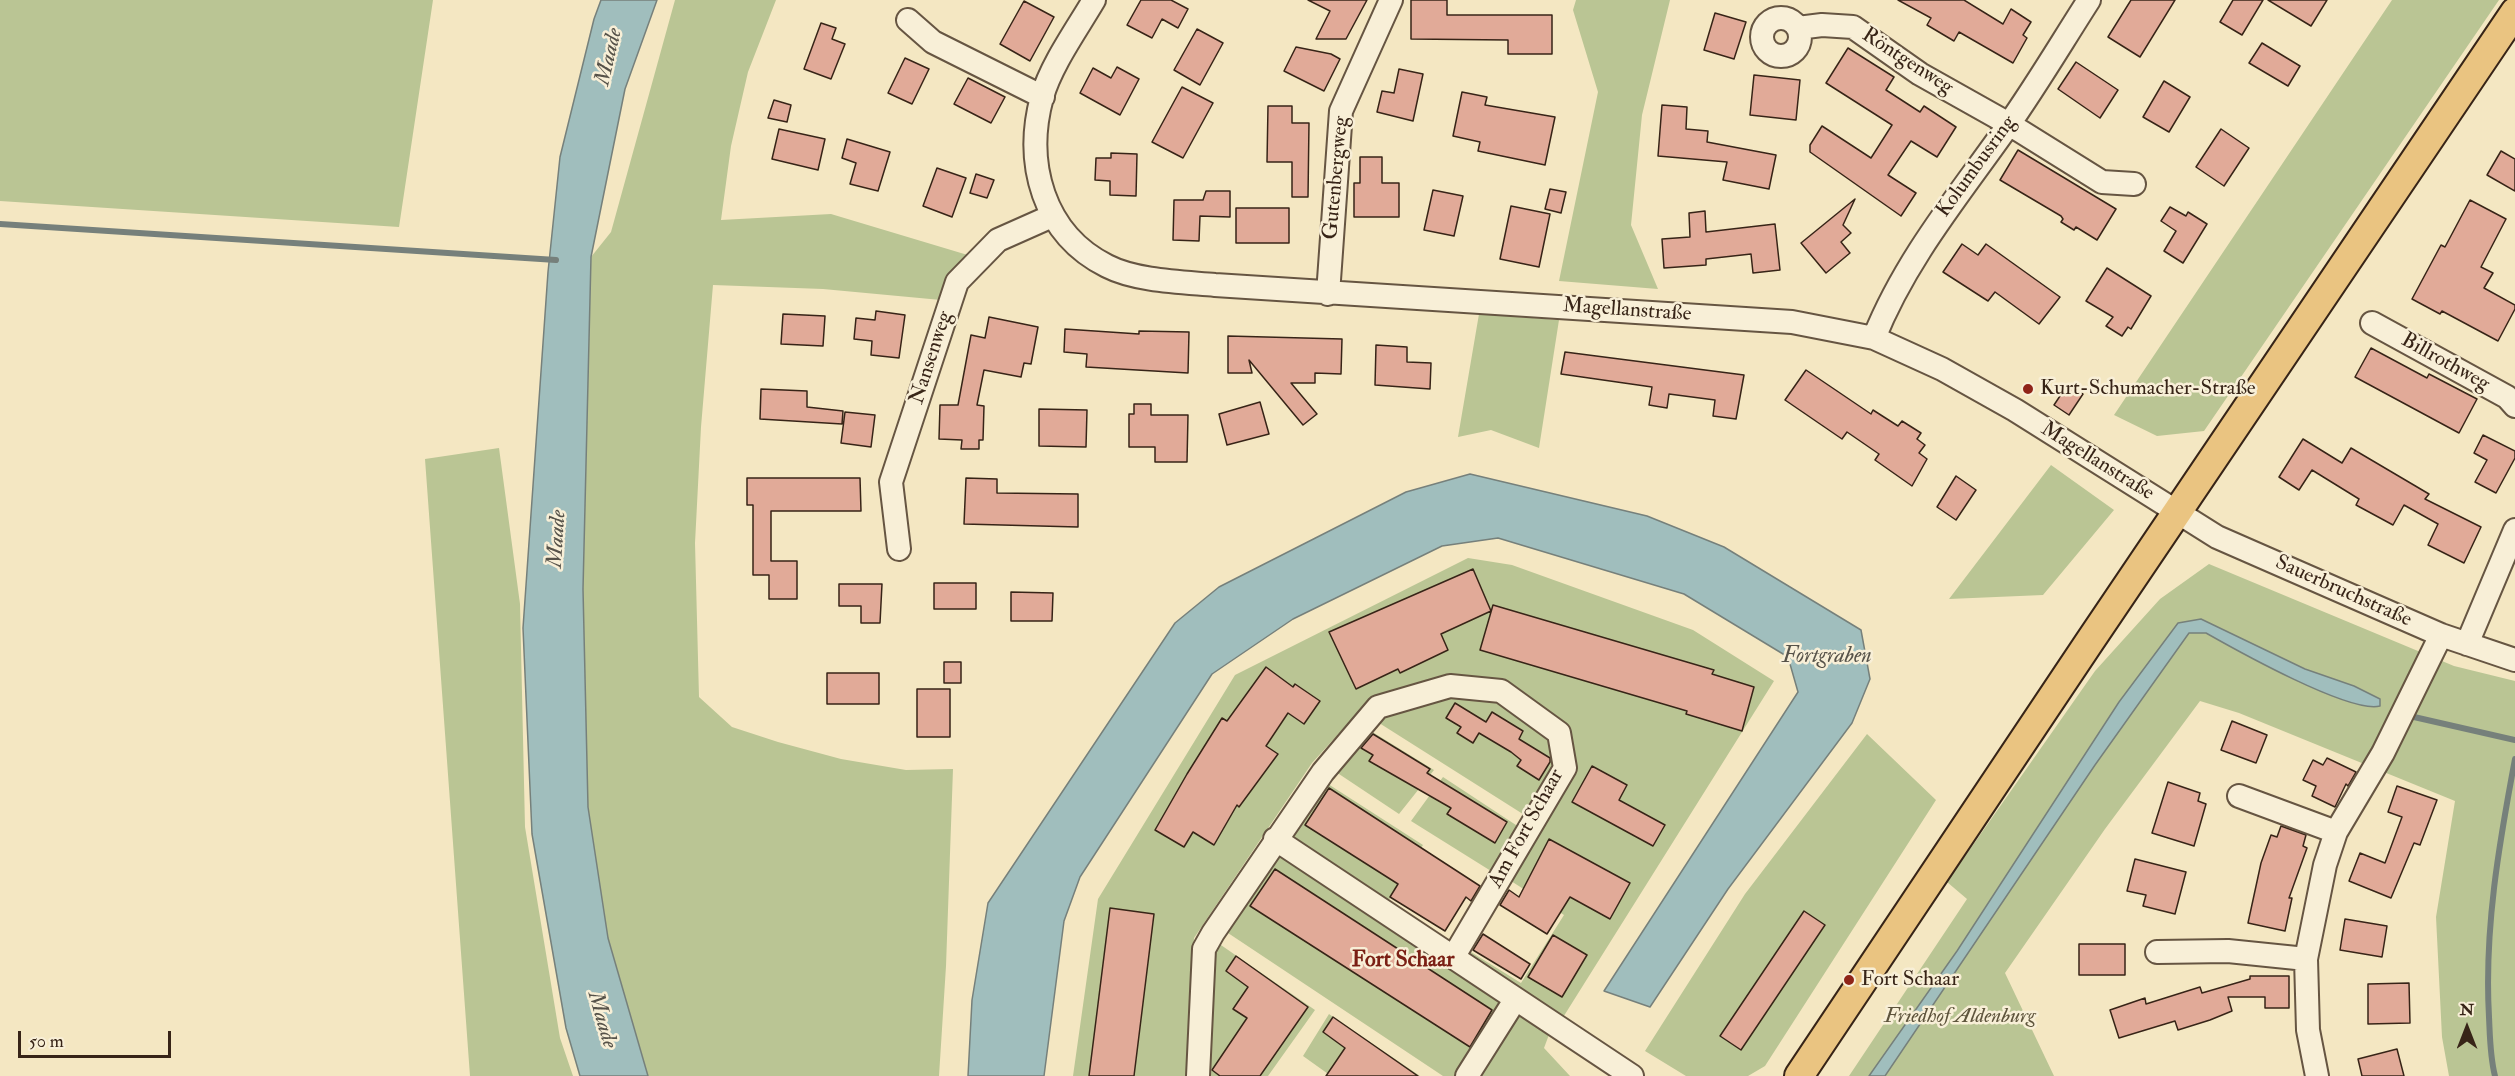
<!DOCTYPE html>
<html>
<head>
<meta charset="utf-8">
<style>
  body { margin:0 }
  #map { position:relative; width:2515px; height:1076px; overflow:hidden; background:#f4e7c2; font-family:"IM FELL Double Pica",serif }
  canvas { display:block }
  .north { position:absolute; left:2437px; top:998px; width:60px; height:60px; -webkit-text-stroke:4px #f8efd7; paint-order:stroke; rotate:0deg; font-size:16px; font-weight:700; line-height:24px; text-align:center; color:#372417 }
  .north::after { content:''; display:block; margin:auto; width:21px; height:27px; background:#372417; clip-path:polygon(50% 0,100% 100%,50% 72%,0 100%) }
  .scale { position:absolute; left:18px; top:1031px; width:153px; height:27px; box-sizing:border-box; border:3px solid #372417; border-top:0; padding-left:8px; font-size:18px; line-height:21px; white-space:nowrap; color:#372417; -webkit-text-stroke:4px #f8efd7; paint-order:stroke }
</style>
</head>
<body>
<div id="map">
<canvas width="2515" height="1076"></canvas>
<div class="north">N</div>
<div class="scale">50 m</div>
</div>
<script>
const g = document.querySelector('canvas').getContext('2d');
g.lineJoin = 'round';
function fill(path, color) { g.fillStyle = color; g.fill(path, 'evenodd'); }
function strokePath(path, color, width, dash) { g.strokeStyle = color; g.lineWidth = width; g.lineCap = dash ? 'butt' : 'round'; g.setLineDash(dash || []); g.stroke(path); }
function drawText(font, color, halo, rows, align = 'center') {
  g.font = font + ' "IM FELL Double Pica",serif'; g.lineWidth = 5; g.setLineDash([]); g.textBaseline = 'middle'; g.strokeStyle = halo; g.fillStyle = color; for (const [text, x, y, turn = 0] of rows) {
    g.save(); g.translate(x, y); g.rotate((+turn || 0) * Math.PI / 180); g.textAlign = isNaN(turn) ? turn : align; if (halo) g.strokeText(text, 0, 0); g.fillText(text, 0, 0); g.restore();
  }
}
fill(new Path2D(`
  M0 0H433L399 227 0 201Z
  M675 0H776L748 72 731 146 721 220 831 214 971 256 941 300 823 289 713 285 701 427 695 543 699 697 732 727 778 742 841 759 906 770 953 769 946 966 939 1076H648L608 938 588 807 583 589 591 257 611 232Z
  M1576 0H1670L1642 115 1631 225 1658 289 1559 281 1598 92 1573 10Z
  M2392 0H2499L2204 431 2157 436 2114 415Z
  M1479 314 1559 320 1539 448 1491 430 1458 437Z
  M499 448 520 604 525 827 560 1038 573 1076H470L425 459Z
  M2051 465 2114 510 2043 595 1949 599Z
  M1468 558 1512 565 1693 630 1774 681 1562 1019 1463 954 1466 949 1521 983 1564 915 1511 881 1576 769 1569 729 1508 682 1450 675 1371 698 1312 763 1194 938 1187 1076H1073L1098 899 1235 675Z
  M2209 564 2454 666 2515 681V1076H2449L2442 1037 2436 917 2455 801 2239 713 2200 701 2105 829 2005 973 2054 1076H1849L1967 899 1947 882 2095 671 2160 599Z
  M1451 694 1498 698 1553 738 1557 765 1526 816 1376 721 1383 713Z
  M1366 728 1434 770 1399 814 1333 770Z
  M1867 734 1936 800 1765 1066 1748 1076H1686L1645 1051 1745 894Z
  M1443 777 1519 827 1491 871 1411 821Z
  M1325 782 1423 845 1387 903 1287 837Z
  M1278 852 1505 1003 1458 1076H1443L1225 931Z
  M1218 943 1315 1010 1268 1076H1207L1213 949Z
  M1518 1010 1550 1032 1544 1048 1570 1076H1479Z
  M1329 1014 1420 1076H1331L1303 1056Z`), '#bac594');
const water = new Path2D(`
  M601 0H657L625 89 591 257 583 589 588 807 608 938 648 1076H580L566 1028 532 834 523 628 548 272 560 157 594 19Z
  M1470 474 1647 516 1724 547 1861 630 1870 679 1852 723 1728 889 1650 1007 1604 991 1798 692 1788 657 1684 594 1498 538 1442 546 1293 619 1212 674 1080 877 1064 921 1044 1076H968L972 1000 988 903 1175 623 1219 587 1406 492Z
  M2201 619 2305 669 2354 686 2380 699V706C2350 714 2236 650 2206 633H2189L2095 765 1885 1076H1869L1957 951 2119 702 2178 623Z`);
fill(water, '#a0bebd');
strokePath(water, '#76807b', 1.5);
strokePath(new Path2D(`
  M0 224 556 260
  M2414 717 2515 740
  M2495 1076C2490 1057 2490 1037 2489 1017 2484 930 2499 844 2515 759`), '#76807b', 6);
const building = new Path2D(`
  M1141 0H1171L1188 9 1178 28 1162 19 1152 38 1127 25Z
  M1308 0H1367L1346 39H1316L1330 11Z
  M1411 0H1447V15H1552V54H1508V40L1411 39Z
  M1898 0H1964L2003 24 2011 9 2031 22 2023 35 2027 38 2013 63 1959 32 1954 41 1927 25 1931 18Z
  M2131 0H2175L2140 57 2108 37Z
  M2233 0H2263L2242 35 2220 22Z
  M2268 0H2327L2311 26Z
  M1024 1 1054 17 1030 61 1000 44Z
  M1715 13 1746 22 1734 59 1704 50Z
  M821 23 836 28 832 39 845 44 831 79 804 69Z
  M1197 29 1223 43 1200 85 1174 70Z
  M2262 43 2300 66 2288 86 2249 63Z
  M1296 47 1331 54 1340 59 1324 91 1284 71Z
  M1848 48 1894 77 1886 90 1920 112 1924 106 1956 127 1937 157 1911 141 1888 175 1916 193 1901 216 1810 152V145L1822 126 1871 158 1892 125 1826 83Z
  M905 58 929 69 912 104 888 93Z
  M2076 62 2118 90 2100 118 2058 89Z
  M1117 67 1139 79 1120 115 1080 93 1093 68 1111 78Z
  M1399 69 1423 74 1413 121 1377 112 1382 91 1394 93Z
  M1754 75 1800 80 1796 120 1750 115Z
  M968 78 1005 97 991 123 954 104Z
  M2164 81 2190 97 2169 132 2143 117Z
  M1182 87 1213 103 1183 158 1152 142Z
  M1462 92 1487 97 1485 105 1555 117 1545 165 1478 151 1480 142 1453 136Z
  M774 100 791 105 787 122 768 118Z
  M1662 105 1687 107 1686 129 1708 131 1707 142 1776 155 1769 189 1723 180 1727 162 1658 156Z
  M1268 106H1292V123H1309L1308 197H1292V162H1267Z
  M779 129 825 139 818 170 772 159Z
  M2221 129 2249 148 2224 186 2196 167Z
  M847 139 890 152 878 191 850 184 856 163 842 158Z
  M2018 150 2116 209 2097 240 2076 227 2074 230 2061 222 2063 219 2061 216 2000 180Z
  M2501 151 2515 159V191L2487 175Z
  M1111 153 1137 154 1136 196 1110 195V181L1095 180 1096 158H1111Z
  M1360 157H1382V183H1399V217H1354V183H1360Z
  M937 168 966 178 952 217 923 206Z
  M976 174 994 180 987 198 970 193Z
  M1550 189 1566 192 1561 213 1545 209Z
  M1433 190 1463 196 1454 236 1424 230Z
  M1206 191H1230V217L1200 216 1199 241 1173 240 1174 200H1203Z
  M1855 199 1843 225 1851 233 1841 242 1850 253 1826 273 1801 243Z
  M2470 200 2506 219 2481 267 2493 273 2484 288 2515 305V309L2498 341 2442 311 2440 314 2412 299 2441 245 2445 247Z
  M1511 206 1550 214 1539 267 1500 259Z
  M2170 207 2186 216 2188 212 2207 224 2183 263 2164 251 2176 231 2161 221Z
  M1236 208H1289V243H1236Z
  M1705 211 1706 232 1775 224 1780 270 1753 273 1751 254 1706 259V265L1664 268 1662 239 1690 237 1689 213Z
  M1962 244 1978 255 1986 244 2060 297 2039 324 1995 292 1988 301 1943 272Z
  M2107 268 2151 296 2131 329 2128 327 2122 336 2106 326 2113 317 2086 301Z
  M876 311 905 315 899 358 871 355 872 341 854 339 856 318 875 320Z
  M783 314 825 316 823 346 781 344Z
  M989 317 1038 327 1031 364 1024 363 1021 377 984 370 977 405 984 406 983 440H979V449H961L962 440 939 439 940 405H958L971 335 985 338Z
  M1065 329 1139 334V331L1189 332 1188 373 1086 367 1087 354 1064 352Z
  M1228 336 1342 339 1341 374 1315 373V383H1291L1317 414 1303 425 1249 360 1252 373H1228Z
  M1376 345 1407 347V362L1431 363 1430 389 1375 385Z
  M2371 348 2427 378 2429 374 2477 399 2459 433 2355 377Z
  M1565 352 1744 375 1736 419 1713 416 1715 400 1669 394 1667 408 1649 405 1652 387 1561 374Z
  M1806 370 1871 414 1873 410 1898 426 1902 421 1921 433 1917 439 1925 445 1919 453 1927 459 1912 486 1875 460 1879 454 1847 432 1842 439 1785 400Z
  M2068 384 2083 394 2069 415 2054 405Z
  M761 389 807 391V407L843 411 842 424 760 419Z
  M1260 402 1269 434 1227 445 1219 414Z
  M1134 404H1151V415H1188L1187 462H1155V447H1129V414H1134Z
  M1039 409 1087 410 1086 447 1039 446Z
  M845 412 875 415 871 447 841 443Z
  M2483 435 2515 451V458L2496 493 2475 482 2487 460 2474 453Z
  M2303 439 2342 463 2351 448 2429 494 2425 499 2481 527 2464 563 2428 545 2438 524 2404 505 2393 525 2356 505 2359 499 2312 470 2299 490 2279 477Z
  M1956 476 1976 490 1956 520 1937 507Z
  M747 478H860L861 511H771V561H797V599H769V575H753V505H747Z
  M966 478 997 479V493L1078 494V527L964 524Z
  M1473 569 1491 611 1441 634 1448 650 1400 673 1398 669 1356 689 1329 632Z
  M934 583H976V609H934Z
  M839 584H882L880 623H861V606H839Z
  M1011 592 1053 593 1052 621H1011Z
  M1493 605 1714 670 1712 674 1754 687 1742 731 1686 714 1687 711 1480 650Z
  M944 662H961V683H944Z
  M1266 667 1293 687 1295 684 1320 701 1304 724 1288 713 1266 746 1278 754 1239 807 1237 805 1214 845 1193 832 1184 847 1155 830 1187 774 1222 718 1227 721Z
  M827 673H879V704H827Z
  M917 689H950V737H917Z
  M1455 703 1486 722 1492 712 1523 731 1519 739 1550 758V762L1539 780 1517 766 1521 760 1511 752 1479 733 1473 743 1457 733 1461 727 1446 718Z
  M2232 721 2267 735 2256 763 2221 750Z
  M1373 734 1430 769 1427 773 1507 822 1495 843 1447 814 1451 808 1369 761 1373 755 1361 748Z
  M2327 758 2356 772 2348 786 2346 784 2335 807 2312 796 2316 786 2303 780 2313 760 2323 765Z
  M1592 766 1627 785 1619 800 1665 825 1653 846 1572 802Z
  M2168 782 2200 793 2198 801 2206 804 2194 846 2152 833Z
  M2397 786 2437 800 2420 845 2414 843 2391 898 2349 881 2360 853 2385 863 2402 817 2388 812Z
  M1329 788 1480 886 1471 901 1466 897 1445 931 1390 897 1398 884 1305 825Z
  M2281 826 2306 835 2303 846 2307 848 2289 898H2292L2285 931 2248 923 2261 863 2271 835 2277 837Z
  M1549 839 1630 883 1610 919 1570 897 1547 934 1500 905 1509 890 1519 897Z
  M2135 859 2186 872 2175 914 2143 906 2146 895 2127 891Z
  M1275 869 1492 1010 1470 1047 1250 906Z
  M1110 908 1154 914 1134 1076H1089Z
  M1804 911 1825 925 1741 1050 1720 1036Z
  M2345 919 2387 926 2382 957 2340 950Z
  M1483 934 1530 964 1521 979 1473 950Z
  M1553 935 1587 955 1562 997 1528 977Z
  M2079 944H2125V975H2079Z
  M1236 956 1308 1007 1260 1076H1220L1212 1070 1247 1018 1233 1009 1248 987 1226 971Z
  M2250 976H2289V1008H2265V997H2228L2232 1011 2210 1020 2178 1030 2175 1021 2119 1038 2110 1010 2145 998 2146 1004 2200 987 2202 993 2250 979Z
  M2409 983 2410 1023 2368 1024V984Z
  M1333 1017 1369 1042 1418 1076H1326L1345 1048 1323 1032Z
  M2397 1049 2404 1076H2362L2358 1059Z`);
fill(building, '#e1aa98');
strokePath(building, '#372417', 1.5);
const minor = new Path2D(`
  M1094 0C1077 29 1051 65 1042 97 1024 163 1043 234 1107 266 1136 281 1182 282 1215 285L1792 322 1874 338 1942 369 2015 410 2217 537 2441 635 2515 660
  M1762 37a19 19 0 1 1 38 0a19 19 0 1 1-38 0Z
  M908 20 933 42 1043 97
  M1798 28 1822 25 1853 27 1920 74 2009 124 2102 182 2134 184
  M1328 294 1341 111 1391 0
  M2372 323 2507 397 2515 406
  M1874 338C1905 260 1959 195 2007 127 2036 86 2062 42 2089 0
  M899 549 891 482 957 282 998 240 1052 216
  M2467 644 2515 530
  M2239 796 2336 832
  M1275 839 1632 1076
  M2157 952 2228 951 2306 959
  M1198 1076 1204 949 1213 933 1323 772 1378 707 1450 686 1501 691 1559 733 1565 768 1454 956
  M1467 1076 1515 1000
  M2317 1076 2308 1030 2306 959 2325 865 2336 832 2383 753 2441 635`);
const major = new Path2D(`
  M1799 1076 2090 641 2515 12`);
strokePath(minor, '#665542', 26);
strokePath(major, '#372417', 32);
strokePath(minor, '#f8efd7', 22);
strokePath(major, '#eac481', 28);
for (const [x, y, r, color] of [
  [2028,389,6,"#8f2418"],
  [1849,980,6,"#8f2418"]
]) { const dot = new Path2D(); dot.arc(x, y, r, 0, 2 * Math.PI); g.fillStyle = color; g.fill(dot); strokePath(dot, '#f8efd7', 2); }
drawText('21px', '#372417', '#f8efd7', [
  ["Röntgenweg",1907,62,33],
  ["Kolumbusring",1977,167,-54],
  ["Gutenbergweg",1337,178,-85],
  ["Magellanstraße",1627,311,4],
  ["Nansenweg",932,358,-72],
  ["Billrothweg",2445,363,29],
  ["Magellanstraße",2097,462,32],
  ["Sauerbruchstraße",2343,592,24],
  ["Am Fort Schaar",1527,829,-61]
]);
drawText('21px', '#372417', '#f8efd7', [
  ["Kurt-Schumacher-Straße",2040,389],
  ["Fort Schaar",1861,980]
], 'left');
drawText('italic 21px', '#5e543c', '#f8efd7', [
  ["Friedhof Aldenburg",1960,1017]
]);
drawText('italic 22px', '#565249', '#f8efd7', [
  ["Maade",610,57,-77],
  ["Maade",558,539,-86],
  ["Fortgraben",1827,657],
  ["Maade",601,1020,74]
]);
drawText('bold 22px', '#7a1f14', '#f8efd7', [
  ["Fort Schaar",1403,961]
]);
</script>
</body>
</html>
